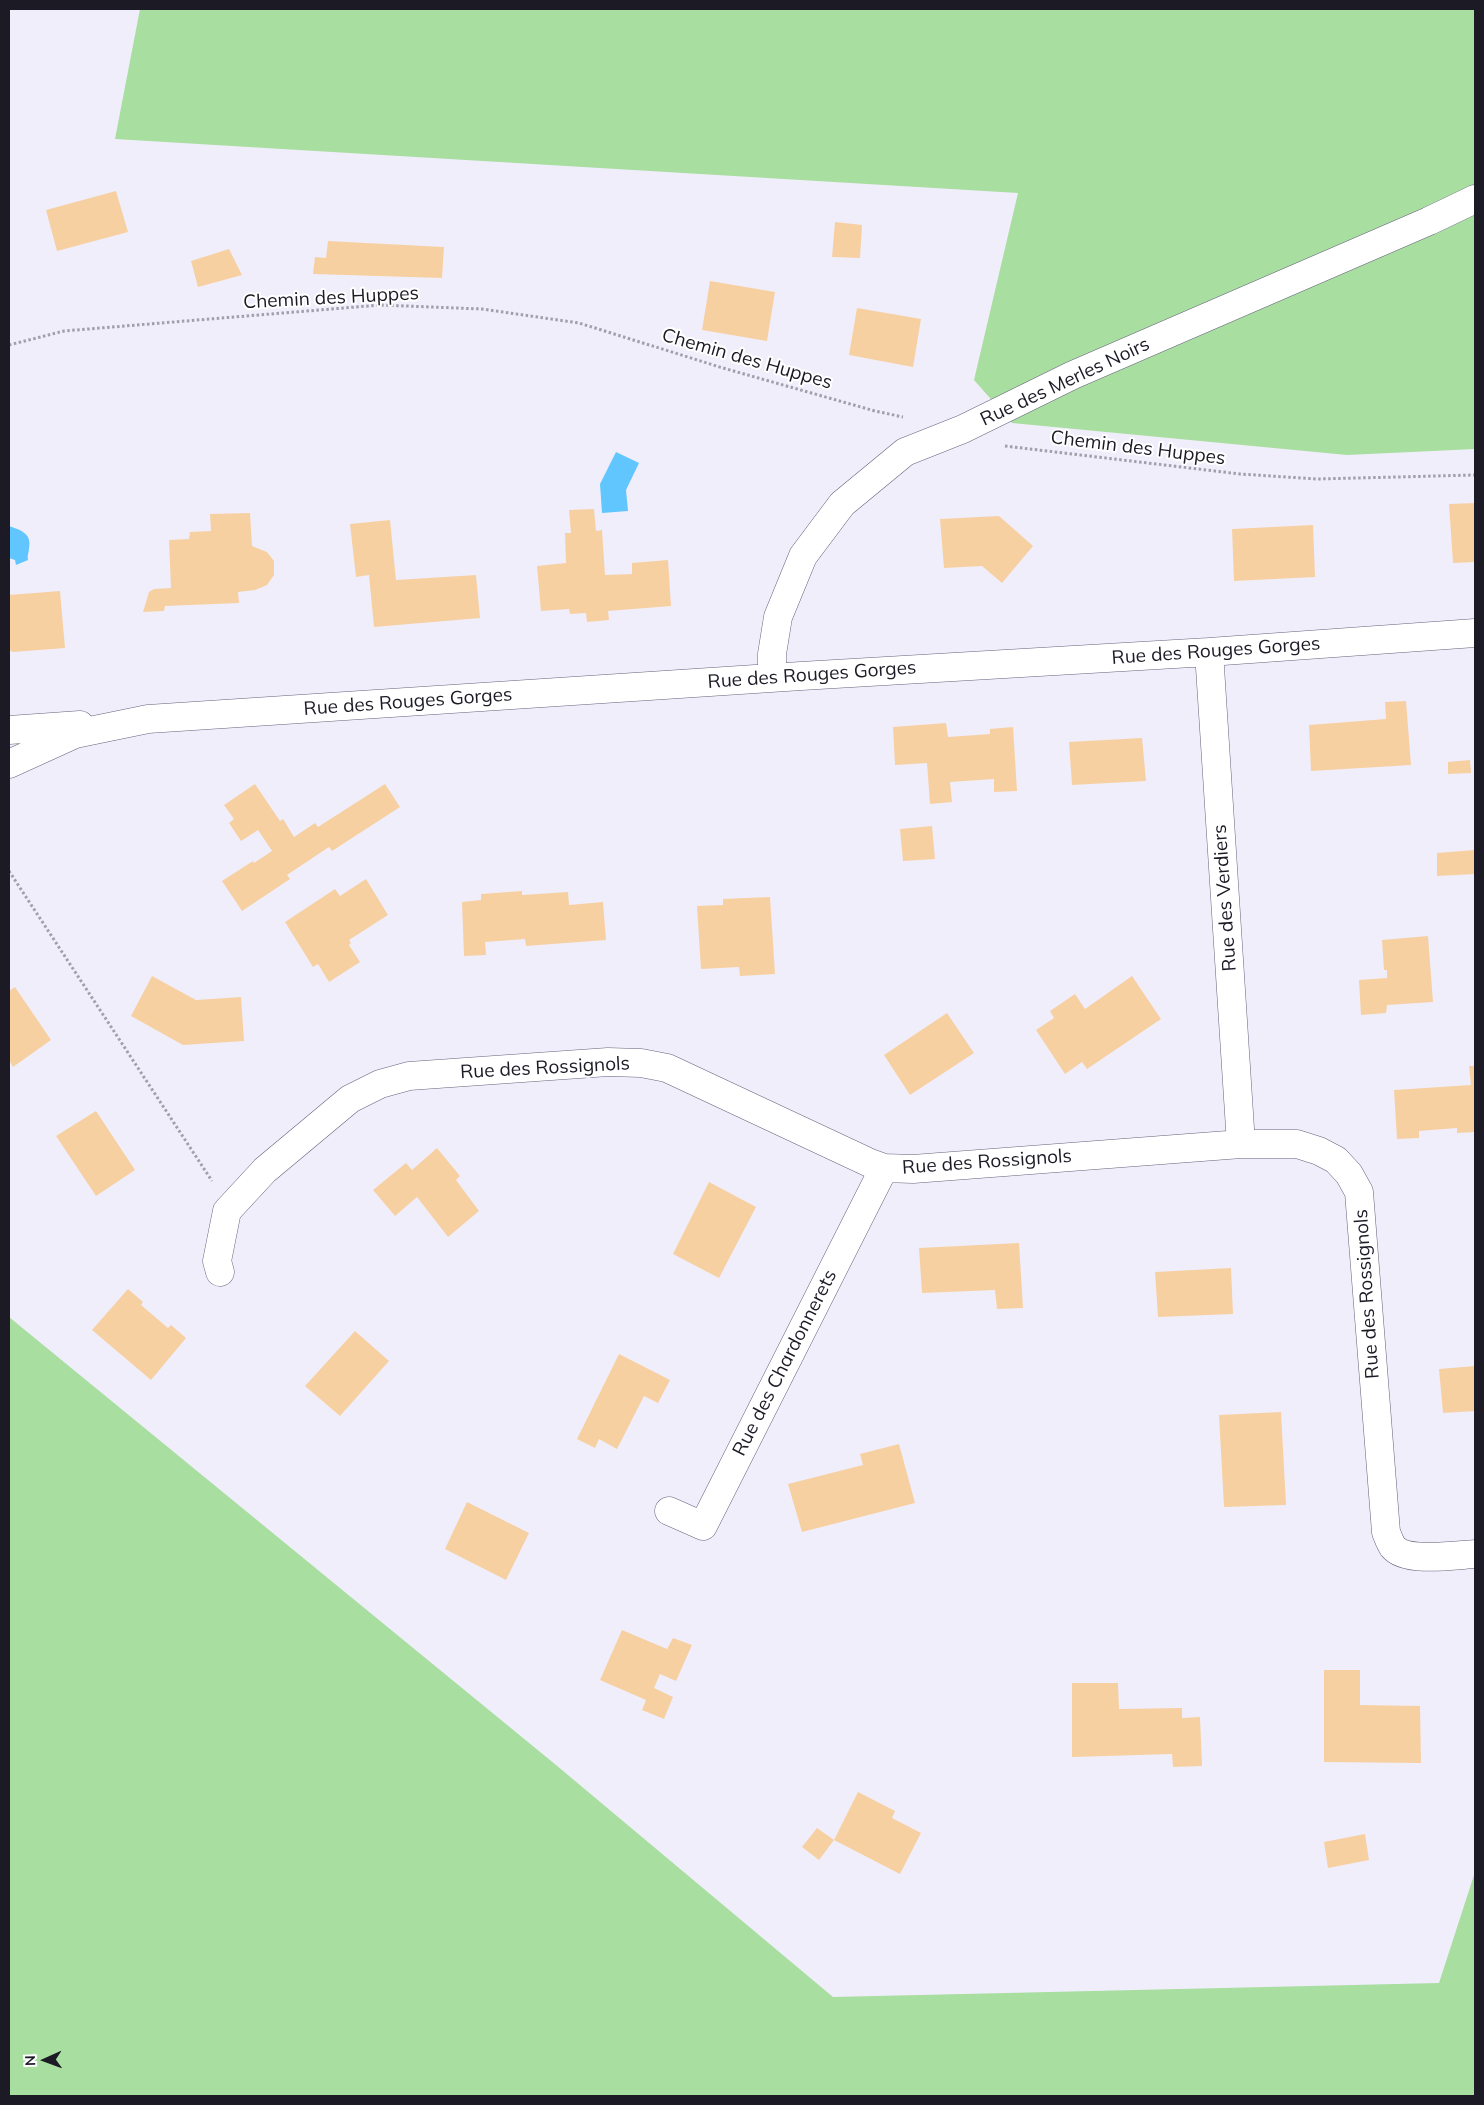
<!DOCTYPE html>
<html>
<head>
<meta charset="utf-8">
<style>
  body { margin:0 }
  #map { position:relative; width:1484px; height:2105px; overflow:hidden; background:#f0eefb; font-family:Mulish,sans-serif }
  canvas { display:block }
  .frame { position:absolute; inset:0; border:10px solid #1c1a25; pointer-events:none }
  .north { position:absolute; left:20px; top:2035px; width:50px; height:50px; -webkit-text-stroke:4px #fff; paint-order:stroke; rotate:268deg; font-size:14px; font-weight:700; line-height:20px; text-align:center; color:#1c1a25 }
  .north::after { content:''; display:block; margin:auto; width:18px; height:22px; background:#1c1a25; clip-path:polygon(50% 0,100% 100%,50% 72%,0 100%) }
</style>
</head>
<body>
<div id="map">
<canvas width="1484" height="2105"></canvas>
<div class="frame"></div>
<div class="north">N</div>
</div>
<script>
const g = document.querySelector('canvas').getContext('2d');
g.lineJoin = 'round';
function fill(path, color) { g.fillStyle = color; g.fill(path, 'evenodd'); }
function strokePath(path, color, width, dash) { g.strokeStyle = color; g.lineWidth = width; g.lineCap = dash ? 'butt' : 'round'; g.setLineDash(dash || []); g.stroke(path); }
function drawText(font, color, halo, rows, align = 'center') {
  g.font = font + ' Mulish,sans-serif'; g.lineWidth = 4; g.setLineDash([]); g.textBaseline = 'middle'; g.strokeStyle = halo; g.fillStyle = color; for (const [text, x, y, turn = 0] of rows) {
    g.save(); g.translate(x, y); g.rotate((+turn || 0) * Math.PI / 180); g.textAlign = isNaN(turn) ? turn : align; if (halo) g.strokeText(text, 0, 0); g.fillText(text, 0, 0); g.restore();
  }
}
fill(new Path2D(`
  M140 9H1475V449L1347 455 1012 423 974 380 1018 193 115 139Z
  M9 1317 556 1765 833 1997 1439 1983 1475 1872V2096H9Z`), '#a8de9f');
fill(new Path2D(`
  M616 452 639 463 626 490 628 511 602 513 600 484Z
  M9 526C20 530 32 533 29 548 29 553 27 555 28 560L16 565 15 560 9 558Z`), '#60c6fd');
fill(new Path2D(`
  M116 191 128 232 57 251 46 210Z
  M835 222 862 225 860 258 832 257Z
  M328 241 444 247 442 278 313 274 315 257 326 258Z
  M229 249 242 275 198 287 191 261Z
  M710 281 775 292 767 341 702 330Z
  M857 308 921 319 913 367 849 355Z
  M1475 503V562L1453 563 1449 504Z
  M594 509 596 531 602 530 605 575 632 574V563L668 560 671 606 608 611 609 620 587 622 586 613 570 614 569 609 541 611 537 566 566 563 565 533H571L569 510Z
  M250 513 252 546 267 552 274 561V575L267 585 255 590 238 592 239 603 165 606 164 611 143 612 149 592 154 589 171 588 169 540 189 539 190 532 211 531 210 514Z
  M999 516 1033 546 1002 583 982 566 944 568 940 519Z
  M390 520 396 580 476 575 480 618 374 627 369 575 356 577 350 524Z
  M1313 525 1315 577 1234 581 1232 529Z
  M60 591 65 648 13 652 9 650V595Z
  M1406 701 1411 765 1311 771 1309 725 1386 719 1385 702Z
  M946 723 948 737 990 734V729L1013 727 1017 791 994 792V779L950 782 952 802 930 804 927 763 895 765 893 727Z
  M1142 738 1146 781 1072 785 1069 742Z
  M1470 760 1471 773 1448 774V762Z
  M255 784 280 821 283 819 294 837 315 823 318 827 385 784 400 807 332 851 329 847 287 875 290 879 242 911 222 881 253 861 254 863 272 851 258 830 241 841 229 823 234 819 224 805Z
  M932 826 935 859 903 861 900 829Z
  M1475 850V874L1437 876V853Z
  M366 879 388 915 349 940 351 943 349 945 360 962 329 982 318 964 313 967 285 922 335 889 340 896Z
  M522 891V895L568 892 569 905 603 902 606 940 526 946 525 939 485 942 486 955 464 956 462 902 481 900V894Z
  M770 897 775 974 740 976 739 967 701 969 697 906 723 905V899Z
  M1428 936 1433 1002 1387 1005 1386 1013 1361 1015 1359 980 1387 978V970H1384L1382 940Z
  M152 976 196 1000 241 997 244 1041 183 1045 131 1016Z
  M1132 976 1161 1019 1087 1069 1082 1062 1065 1074 1036 1030 1054 1018 1050 1011 1075 994 1085 1009Z
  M15 987 51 1040 13 1067 9 1060V991Z
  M947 1013 974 1053 910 1095 884 1055Z
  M1469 1066H1475V1132L1457 1133V1128L1419 1131V1138L1397 1139 1394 1090 1471 1085Z
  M96 1111 135 1170 96 1196 56 1136Z
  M437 1148 460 1176 456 1180 479 1211 448 1237 417 1197 395 1216 373 1190 406 1163 412 1170Z
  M709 1182 756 1207 719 1278 673 1254Z
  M1019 1243 1023 1308 997 1309 995 1290 922 1293 919 1248Z
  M1231 1268 1233 1314 1158 1317 1155 1272Z
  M128 1289 143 1302 141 1305 168 1328 171 1325 186 1338 151 1380 92 1330Z
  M355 1331 389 1361 340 1416 305 1386Z
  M619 1354 670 1380 658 1403 644 1396 617 1449 599 1439 595 1448 577 1439Z
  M1475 1366V1411L1443 1413 1439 1369Z
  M1281 1412 1286 1505 1224 1507 1219 1415Z
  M899 1444 915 1503 802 1532 788 1484 863 1465 860 1454Z
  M467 1502 529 1533 506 1580 445 1549Z
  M622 1630 667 1649 673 1638 692 1645 676 1681 660 1674 654 1688 673 1697 664 1719 642 1710 646 1700 600 1680Z
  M1324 1670H1360V1705L1420 1706 1421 1763 1324 1762Z
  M1072 1683H1118L1119 1709 1182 1708V1718L1200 1717 1202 1766 1173 1767 1172 1754 1072 1757Z
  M858 1792 895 1811 892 1818 921 1833 900 1874 834 1840 819 1860 802 1847 817 1828 834 1840Z
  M1365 1834 1369 1860 1328 1868 1324 1842Z`), '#f7d0a2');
const street = new Path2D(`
  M1209 652 1241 1144
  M772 678V654L778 617 803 556 842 504 905 452 963 429 1073 375 1429 221 1475 199
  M9 730 80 725
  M9 764 75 734 148 719 801 676 1209 652 1475 633
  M220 1272 217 1261 227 1211 265 1170 350 1099 380 1084 409 1076 608 1062 641 1063 667 1068 870 1163 884 1168 913 1169 1241 1144H1297L1319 1151 1336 1160 1349 1174 1359 1192 1386 1532C1388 1537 1390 1543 1393 1547 1406 1563 1456 1555 1475 1554
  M669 1511 703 1526 884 1168`);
strokePath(street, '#66627d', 29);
strokePath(new Path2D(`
  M9 345 64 331 380 305 482 309 579 323 723 368 875 411 903 417
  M1005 446 1240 474 1317 479 1475 475
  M9 871 212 1181`), '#a19fab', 3, [2.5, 2.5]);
strokePath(street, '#fff', 28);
drawText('19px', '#1c1a25', '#fff', [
  ["Chemin des Huppes",331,298,-3],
  ["Chemin des Huppes",747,359,16],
  ["Rue des Merles Noirs",1065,382,-25],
  ["Chemin des Huppes",1138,448,7],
  ["Rue des Rouges Gorges",1216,651,-4],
  ["Rue des Rouges Gorges",812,675,-4],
  ["Rue des Rouges Gorges",408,702,-4],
  ["Rue des Verdiers",1225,898,-94],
  ["Rue des Rossignols",545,1068,-3],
  ["Rue des Rossignols",987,1162,-4],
  ["Rue des Rossignols",1367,1294,-94],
  ["Rue des Chardonnerets",785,1363,-63]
]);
</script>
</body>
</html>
